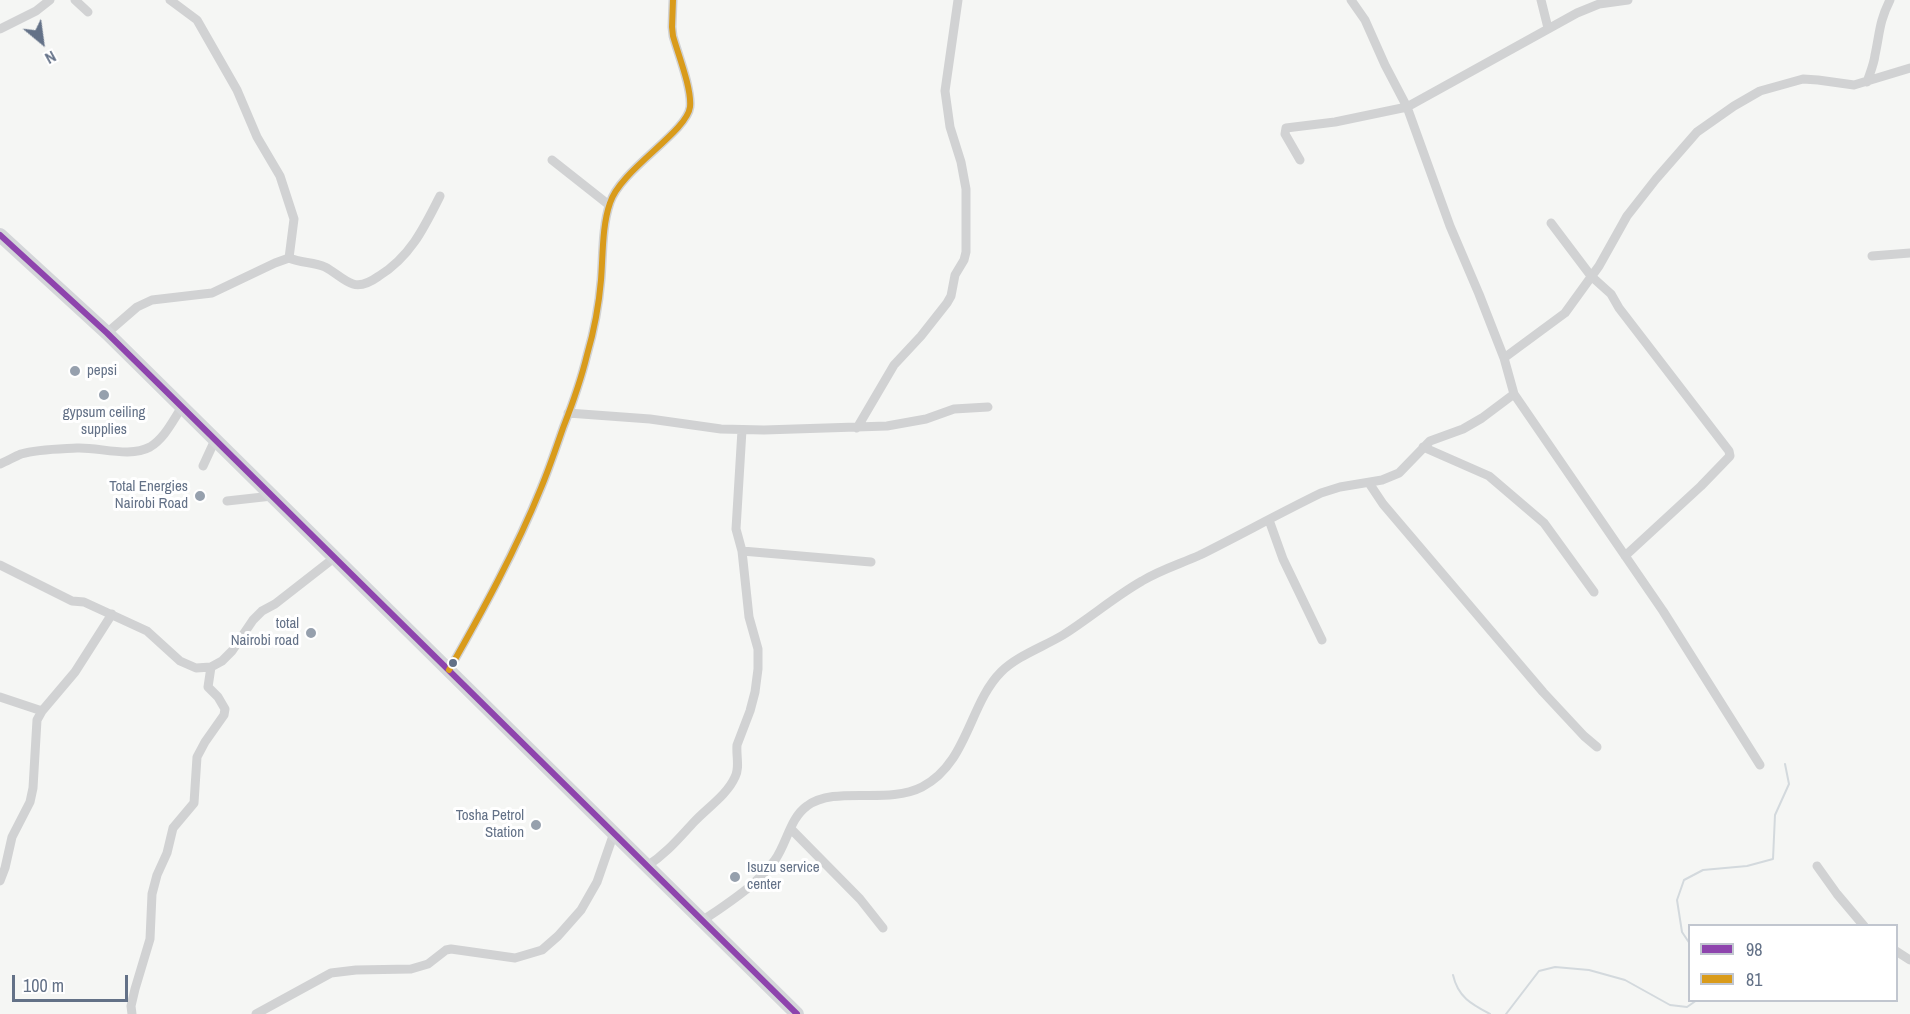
<!DOCTYPE html>
<html>
<head>
<meta charset="utf-8">
<style>
  body { margin:0 }
  #map { position:relative; width:1910px; height:1014px; overflow:hidden; background:#f5f6f4; font-family:"Archivo Narrow",sans-serif }
  canvas { display:block }
  .legend { position:absolute; left:1688px; top:924px; width:210px; height:78px; box-sizing:border-box; background:#fff; border:2px solid #c1c6cf; margin:0; padding:8px 10px; list-style:none; font-size:18px; color:#637187 }
  .legend li { display:flex; align-items:center; gap:12px; height:30px }
  .legend b { width:30px; border:2px solid #c1c6cf }
  .north { position:absolute; left:12px; top:12px; width:60px; height:60px; -webkit-text-stroke:4px #fff; paint-order:stroke; rotate:151deg; font-size:16px; font-weight:700; line-height:24px; text-align:center; color:#637187 }
  .north::after { content:''; display:block; margin:auto; width:21px; height:27px; background:#637187; clip-path:polygon(50% 0,100% 100%,50% 72%,0 100%) }
  .scale { position:absolute; left:12px; top:975px; width:116px; height:27px; box-sizing:border-box; border:3px solid #637187; border-top:0; padding-left:8px; font-size:18px; line-height:21px; white-space:nowrap; color:#637187; -webkit-text-stroke:4px #fff; paint-order:stroke }
</style>
</head>
<body>
<div id="map">
<canvas width="1910" height="1014"></canvas>
<ul class="legend">
<li><b style="height:8px;background:#8e44ad"></b>98</li>
<li><b style="height:8px;background:#d99b1b"></b>81</li>
</ul>
<div class="north">N</div>
<div class="scale">100 m</div>
</div>
<script>
const g = document.querySelector('canvas').getContext('2d');
g.lineJoin = 'round';
function strokePath(path, color, width, dash) { g.strokeStyle = color; g.lineWidth = width; g.lineCap = dash ? 'butt' : 'round'; g.setLineDash(dash || []); g.stroke(path); }
function drawText(font, color, halo, rows, align = 'center') {
  g.font = font + ' "Archivo Narrow",sans-serif'; g.lineWidth = 6; g.setLineDash([]); g.textBaseline = 'middle'; g.strokeStyle = halo; g.fillStyle = color; for (const [text, x, y, turn = 0] of rows) {
    g.save(); g.translate(x, y); g.rotate((+turn || 0) * Math.PI / 180); g.textAlign = isNaN(turn) ? turn : align; if (halo) g.strokeText(text, 0, 0); g.fillText(text, 0, 0); g.restore();
  }
}
strokePath(new Path2D(`
  M1690 944 1682 932 1677 900 1684 880 1703 870 1747 866 1773 859 1775 815 1789 784 1785 764
  M1453 975C1458 997 1471 1004 1490 1014
  M1506 1014 1539 971 1555 967 1589 970 1625 980 1670 1005 1687 1007 1697 1000`), '#d3d9dd', 2);
strokePath(new Path2D(`
  M75 0 88 12
  M170 0 197 20 237 90 257 137 280 176 294 219 289 258
  M1351 0 1365 20 1385 65 1407 107 1450 226 1479 294 1504 358 1514 394 1663 611 1760 765
  M1541 0 1548 28
  M0 29 36 11 50 0
  M1867 82C1870 73 1874 64 1875 55 1880 32 1879 22 1890 0
  M552 160 609 205
  M1300 160 1285 134 1286 128 1335 122 1407 107 1577 13 1599 4 1628 0
  M1551 223 1591 276 1611 294 1619 308 1729 451 1730 456 1701 486 1625 556
  M1872 256 1910 253
  M107 333 137 307 152 300 212 293 275 263 289 258C301 263 314 262 325 267 335 272 343 281 353 284 362 287 372 281 379 276 410 257 424 228 440 196
  M1504 358 1565 313 1599 266 1627 216 1656 179 1697 132 1734 106 1760 91 1803 79 1818 80 1854 85 1910 68
  M568 413 650 419 721 429 764 430 887 426 926 419 954 409 988 407
  M857 428 894 365 921 336 947 303 951 296 955 275 964 260 966 252V189L961 162 950 127 945 91 958 0
  M1423 447 1489 476 1544 523 1594 592
  M0 464C7 461 14 457 21 454 38 449 59 449 77 448 99 447 130 458 150 447 165 438 173 420 182 407
  M203 466 215 440
  M1369 483 1383 504 1543 692 1584 736 1597 747
  M227 501 272 496
  M1269 520 1283 559 1322 640
  M742 551 871 562
  M0 565 72 601 84 602 147 631 180 661 196 668 211 667 222 661 232 651 253 620 262 611 275 604 334 558
  M449 670C482 612 516 550 541 488 549 469 556 448 563 428 572 405 581 380 587 355 594 331 599 304 601 280 603 255 602 226 610 203 620 170 687 132 690 107 692 89 678 54 673 36L672 27 673 0
  M0 697 42 711
  M791 829 860 899 883 928
  M647 866C666 854 679 838 694 822 707 808 727 795 735 777 740 768 736 756 737 745L750 711 755 692 758 669V649L749 617 742 551 736 529 742 430
  M1817 866 1837 894 1864 926
  M0 881 5 868 12 837 30 802 33 788 37 720 42 711 75 672 112 614
  M702 921C728 903 757 885 775 860 787 843 790 818 807 806 835 785 887 805 922 787 968 763 969 704 1001 672 1017 656 1043 647 1063 635 1090 618 1114 597 1142 581 1160 570 1180 564 1200 555 1240 535 1280 513 1321 493L1340 487 1382 480 1399 473 1430 441 1463 429 1482 418 1514 394
  M1896 951 1910 960
  M132 1014 131 1006 135 989 150 939 152 894 157 875 167 853 173 828 194 803 197 757 205 742 224 715 225 709 218 697 208 687 211 667
  M256 1014 331 973 356 970 411 969 428 964 446 950 451 949 515 958 542 950 558 936 581 910 597 882 614 833`), '#d1d2d3', 9);
strokePath(new Path2D(`
  M0 235 107 333 797 1014`), '#d4d6d9', 14);
strokePath(new Path2D(`
  M0 235 107 333 797 1014`), '#8e44ad', 6);
strokePath(new Path2D(`
  M449 670C482 612 516 550 541 488 549 469 556 448 563 428 572 405 581 380 587 355 594 331 599 304 601 280 603 255 602 226 610 203 620 170 687 132 690 107 692 89 678 54 673 36L672 27 673 0`), '#d99b1b', 6);
for (const [x, y, r, color] of [
  [75,371,6,"#96a0ad"],
  [104,395,6,"#96a0ad"],
  [200,496,6,"#96a0ad"],
  [311,633,6,"#96a0ad"],
  [453,663,5,"#637187"],
  [536,825,6,"#96a0ad"],
  [735,877,6,"#96a0ad"]
]) { const dot = new Path2D(); dot.arc(x, y, r, 0, 2 * Math.PI); g.fillStyle = color; g.fill(dot); strokePath(dot, '#fff', 2); }
drawText('15px', '#637187', '#fff', [
  ["pepsi",87,371,"left"],
  ["gypsum ceiling",104,413,"center"],
  ["supplies",104,430,"center"],
  ["Total Energies",188,487],
  ["Nairobi Road",188,504],
  ["total",299,624],
  ["Nairobi road",299,641],
  ["Tosha Petrol",524,816],
  ["Station",524,833],
  ["Isuzu service",747,868,"left"],
  ["center",747,885,"left"]
], 'right');
</script>
</body>
</html>
